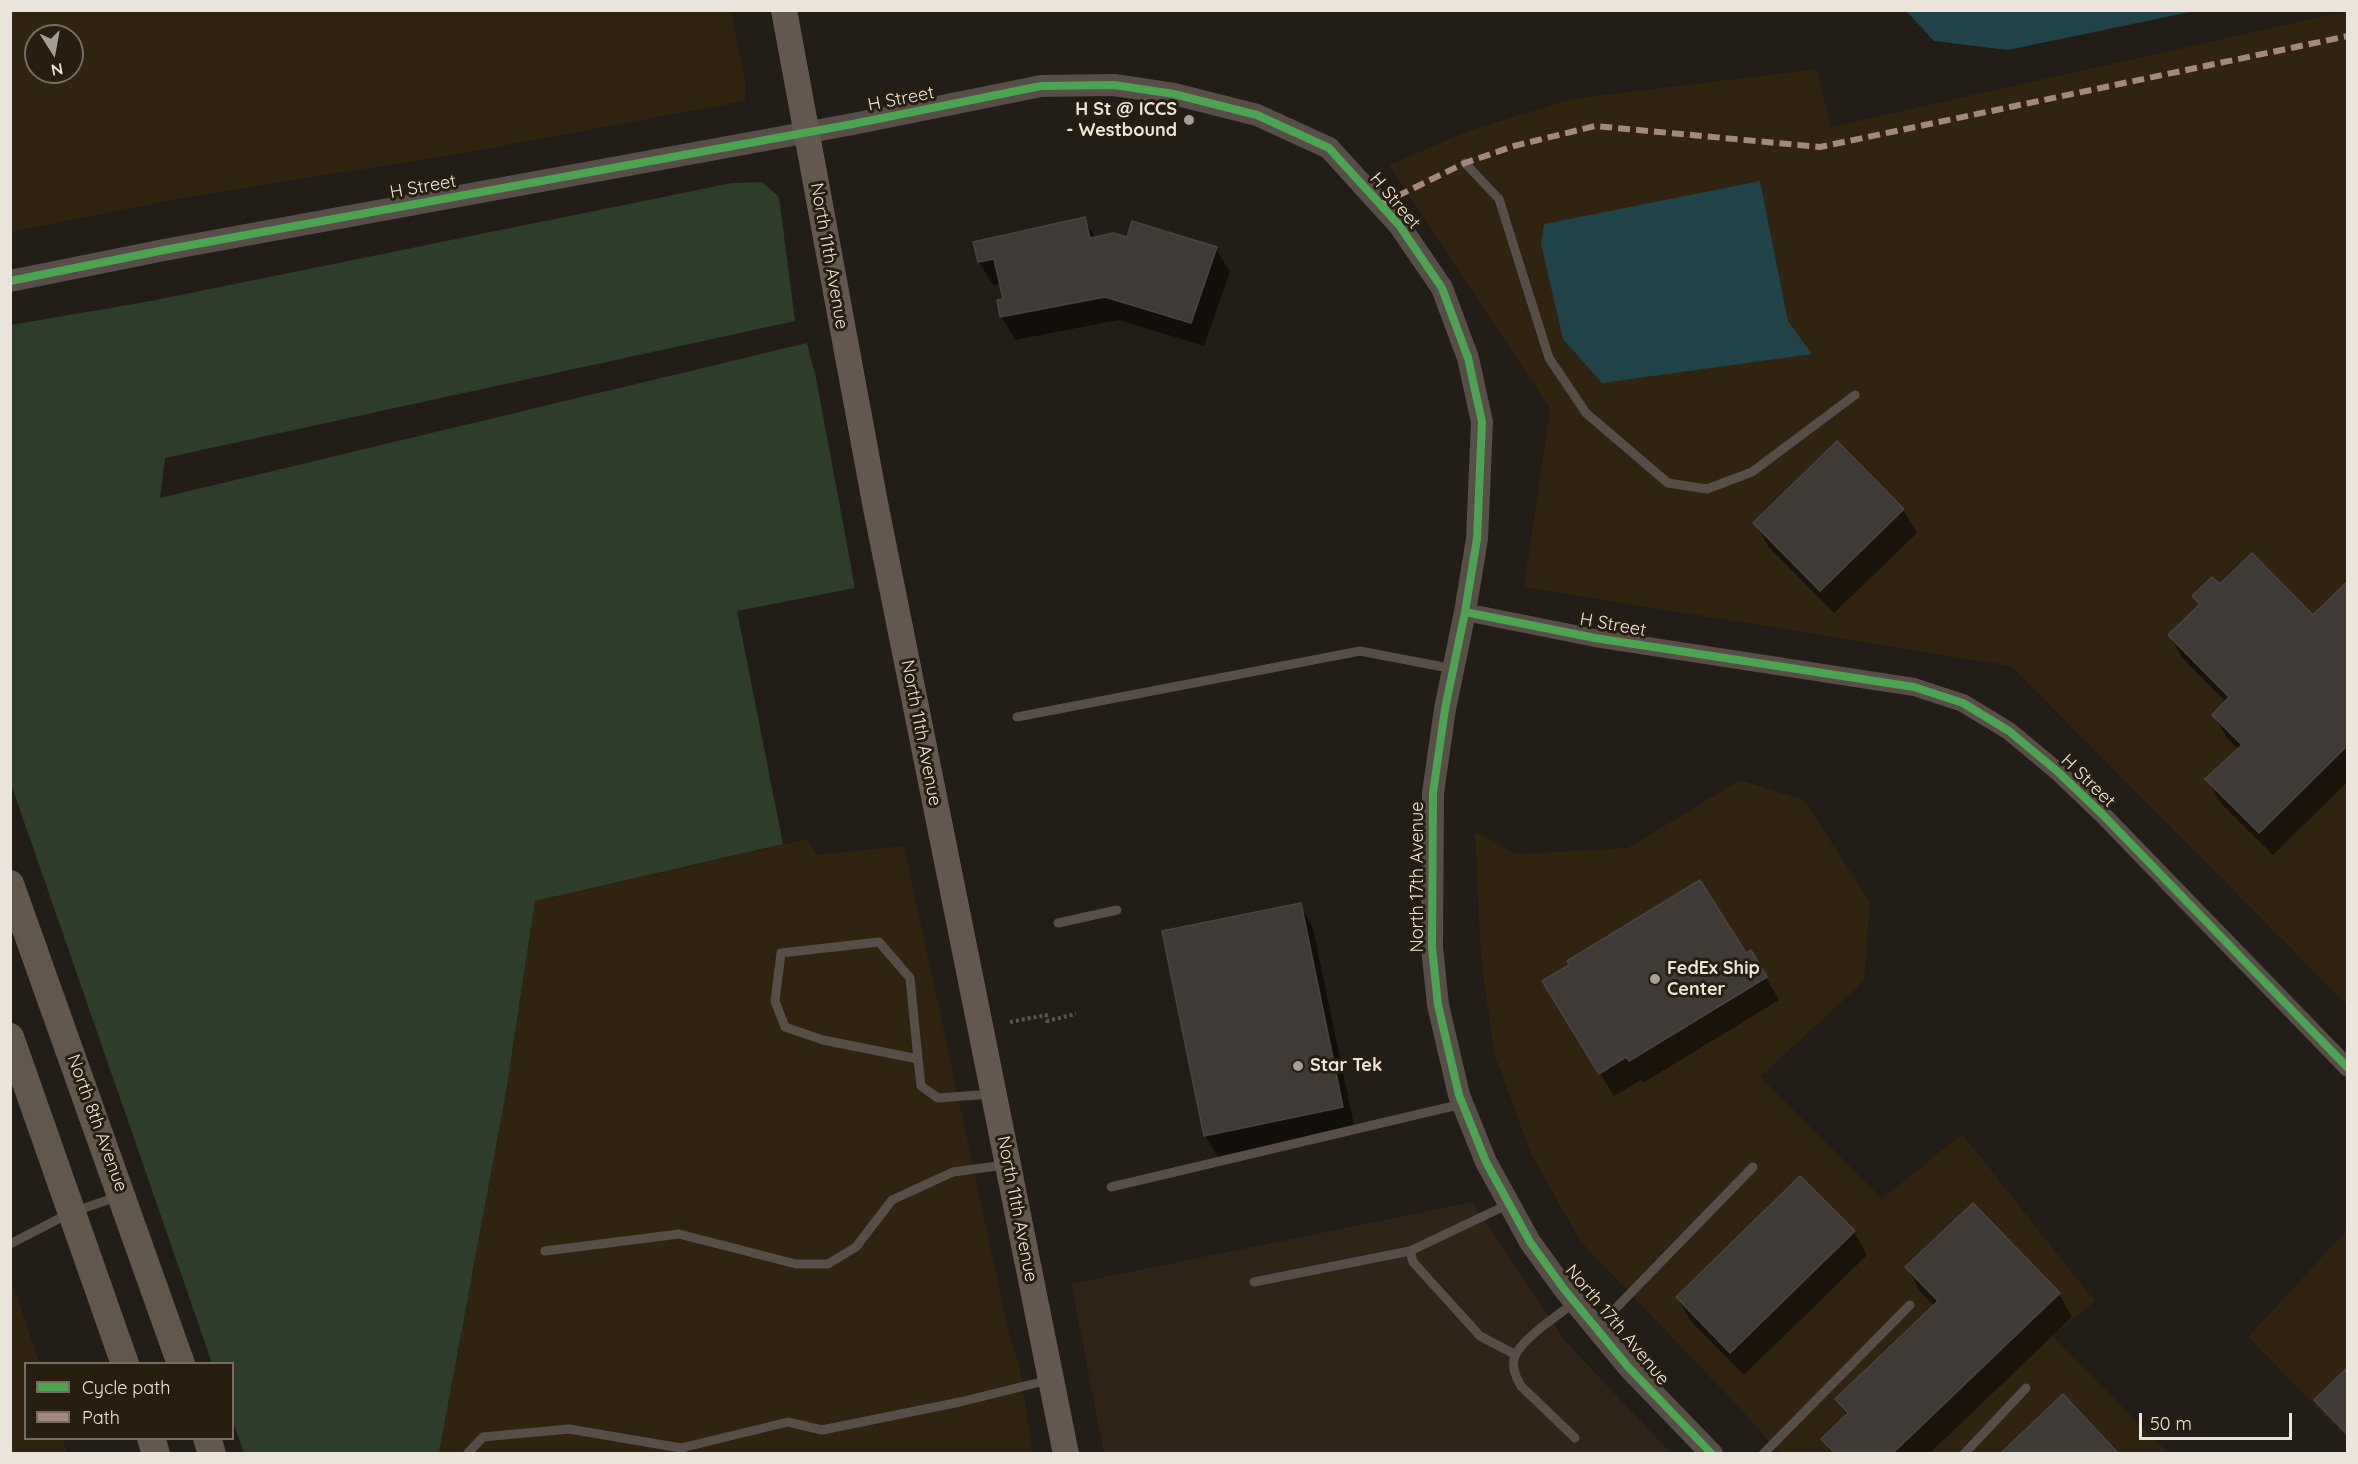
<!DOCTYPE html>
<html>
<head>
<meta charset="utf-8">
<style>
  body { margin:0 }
  #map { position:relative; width:2358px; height:1464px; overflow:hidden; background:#221d16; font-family:Quicksand,sans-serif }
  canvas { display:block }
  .frame { position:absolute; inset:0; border:12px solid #eae4da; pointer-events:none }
  .legend { position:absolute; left:24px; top:1362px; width:210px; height:78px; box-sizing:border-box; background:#281e10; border:2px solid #766d61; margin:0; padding:8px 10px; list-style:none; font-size:18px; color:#eae4da }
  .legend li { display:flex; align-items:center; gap:12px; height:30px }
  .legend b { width:30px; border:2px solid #766d61 }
  .north { position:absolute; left:24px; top:24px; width:60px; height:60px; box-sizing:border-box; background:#281e10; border:2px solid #766d61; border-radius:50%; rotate:169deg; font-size:16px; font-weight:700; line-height:24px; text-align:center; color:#eae4da }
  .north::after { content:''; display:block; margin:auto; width:21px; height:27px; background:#a49e95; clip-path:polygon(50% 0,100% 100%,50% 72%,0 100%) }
  .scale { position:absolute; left:2139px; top:1413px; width:153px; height:27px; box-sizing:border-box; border:3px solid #eae4da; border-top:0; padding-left:8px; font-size:18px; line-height:21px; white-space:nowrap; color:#eae4da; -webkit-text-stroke:4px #281e10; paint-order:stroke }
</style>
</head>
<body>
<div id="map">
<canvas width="2358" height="1464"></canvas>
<div class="frame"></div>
<ul class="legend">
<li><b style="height:8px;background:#4ca352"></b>Cycle path</li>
<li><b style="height:8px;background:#a5887d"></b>Path</li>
</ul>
<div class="north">N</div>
<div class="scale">50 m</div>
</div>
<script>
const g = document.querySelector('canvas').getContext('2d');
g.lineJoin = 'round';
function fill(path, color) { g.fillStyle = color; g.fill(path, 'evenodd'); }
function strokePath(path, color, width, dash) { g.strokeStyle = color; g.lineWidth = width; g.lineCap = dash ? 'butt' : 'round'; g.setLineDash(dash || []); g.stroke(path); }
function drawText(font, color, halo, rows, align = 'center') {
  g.font = font + ' Quicksand,sans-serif'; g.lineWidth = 6; g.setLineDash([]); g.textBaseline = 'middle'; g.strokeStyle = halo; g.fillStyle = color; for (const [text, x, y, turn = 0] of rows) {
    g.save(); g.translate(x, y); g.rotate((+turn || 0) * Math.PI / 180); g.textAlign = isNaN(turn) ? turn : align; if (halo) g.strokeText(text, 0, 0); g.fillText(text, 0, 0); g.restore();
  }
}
fill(new Path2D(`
  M11 10 731 11 746 85 745 101 458 154 193 196 11 232ZM36 36H72V72H36Z
  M2347 11V1005L2011 666 1524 587 1550 409 1389 165 1471 130 1572 99 1817 69 1831 127Z
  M1740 780 1804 800 1870 902 1864 981 1760 1077 1882 1199 1962 1134 2095 1301 2052 1336 2168 1453H1780L1732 1400 1581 1242 1532 1156 1494 1053 1481 958 1475 832 1517 854 1628 848Z
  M807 839 817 855 904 846 1009 1333 1019 1365 1033 1453 439 1454 506 1092 535 901Z
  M2347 1230V1438L2248 1337Z
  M10 1275 39 1363 26 1364V1438L63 1439 67 1453H11Z`), '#302411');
fill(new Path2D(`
  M1472 1202 1566 1342 1671 1453H1104L1071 1284Z`), '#2f2417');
fill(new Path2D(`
  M762 182 779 197 795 321 165 458 160 498 807 343 816 378 855 588 737 611 783 844 535 901 506 1092 439 1453H244L233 1421 232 1364 212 1363 11 784V325L151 301 732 183Z`), '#2e3d2a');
fill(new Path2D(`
  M1906 11H2195L2008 50 1934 41Z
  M1760 181 1788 321 1812 354 1602 383 1563 339 1541 244 1544 224Z`), '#1f4348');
fill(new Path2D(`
  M1084 219 1096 239H1128L1216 249 1230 272 1204 346 1119 320 1015 340 1002 317 999 302 1005 300 1001 283 993 285 979 262Z
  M1903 510 1917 533 1834 613 1768 546 1755 523Z
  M2348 583V781L2273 855 2220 802 2207 779 2239 750 2227 738 2214 715 2226 702 2183 659 2170 636 2200 606 2194 596 2220 587 2313 617Z
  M1300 905 1313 928 1355 1130 1219 1159 1205 1135Z
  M1766 977 1779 1000 1643 1083 1641 1080 1614 1096 1558 1005Z
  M1800 1178 1854 1232 1867 1255 1744 1375 1691 1321 1677 1298Z
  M1907 1268 2059 1294 2072 1317 1929 1454H1831L1823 1439 1847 1416 1837 1400 1935 1306 1920 1291Z`), '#0007');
const building = new Path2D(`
  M1085 217 1090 238 1113 233 1127 237 1132 221 1217 247 1191 323 1105 297 1000 317 997 300 1003 299 994 259 978 262 973 242Z
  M1837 441 1904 509 1820 591 1753 523Z
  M2252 553 2313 615 2348 581V745L2259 833 2205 779 2242 745 2212 715 2229 697 2168 635 2200 604 2192 596 2212 577 2220 584Z
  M1700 880 1746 953 1751 950 1767 977 1629 1061 1626 1057 1599 1074 1542 981 1569 965 1567 961Z
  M1301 903 1343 1107 1204 1136 1162 931Z
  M1800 1176 1855 1231 1730 1353 1676 1297Z
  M1973 1203 2060 1293 1892 1454H1835L1821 1439 1848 1413 1835 1399 1938 1301 1905 1267Z
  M2348 1367V1435L2314 1400Z
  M2063 1394 2119 1454H2000Z`);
fill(building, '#403a37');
strokePath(building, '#494341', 1.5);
strokePath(new Path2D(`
  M1010 1022 1046 1015 1047 1021 1076 1014`), '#5c554f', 4, [3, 3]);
strokePath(new Path2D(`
  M1465 163 1499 199 1549 358 1586 413 1668 483 1707 489 1752 472 1855 395
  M1017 717 1360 651 1454 669
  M1058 923 1117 910
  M918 1059 910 978 879 942 781 953 775 1001 785 1027 823 1040 918 1059 921 1086 938 1098 991 1094
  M1111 1187 1462 1104
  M10 1244 72 1212 117 1197
  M545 1251 679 1234 796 1264H828L856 1247 892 1200 953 1172 1005 1165
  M1410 1251 1413 1262 1480 1336 1516 1355
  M1254 1282 1410 1251 1509 1204
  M1594 1325 1617 1307 1753 1167
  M1575 1438 1521 1386C1516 1378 1512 1369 1514 1359 1519 1340 1559 1315 1575 1302
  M467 1454 483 1437 569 1429 681 1448
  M683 1454 681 1448 788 1422 822 1430 960 1402 1049 1380
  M1763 1454 1910 1305
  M1964 1454 2026 1388`), '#574e47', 9);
strokePath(new Path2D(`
  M1465 612 1595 638 1914 687 1963 703 2009 731 2057 771 2103 815 2348 1068`), '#574e47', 18);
strokePath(new Path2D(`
  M10 281 164 250 853 124 1041 86 1114 85 1174 94 1257 115 1329 148 1399 225 1442 288 1468 358 1482 422 1477 539 1465 612 1445 709 1433 793 1432 947 1438 1005 1459 1095 1486 1162 1530 1242 1564 1289 1629 1368 1712 1454`), '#574e47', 22);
strokePath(new Path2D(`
  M784 10 875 503 1066 1454`), '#635850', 26);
strokePath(new Path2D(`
  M10 884 181 1364
  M10 1037 125 1364
  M151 1438 156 1454
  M207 1438 212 1454`), '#62574d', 28);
strokePath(new Path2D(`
  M1381 204 1465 163 1514 146 1595 126 1820 147 2348 36`), '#a5887d', 6, [12, 6]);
strokePath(new Path2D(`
  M10 281 164 250 853 124 1041 86 1114 85 1174 94 1257 115 1329 148 1399 225 1442 288 1468 358 1482 422 1477 539 1465 612 1445 709 1433 793 1432 947 1438 1005 1459 1095 1486 1162 1530 1242 1564 1289 1629 1368 1712 1454
  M1465 612 1595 638 1914 687 1963 703 2009 731 2057 771 2103 815 2348 1068`), '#4ca352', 8);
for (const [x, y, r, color] of [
  [1189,120,6,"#a49e95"],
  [1655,979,6,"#a49e95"],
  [1298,1066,6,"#a49e95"]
]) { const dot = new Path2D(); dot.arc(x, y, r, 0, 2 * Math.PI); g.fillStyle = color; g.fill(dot); strokePath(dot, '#281e10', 2); }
drawText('18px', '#eae4da', '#281e10', [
  ["H Street",901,99,-11],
  ["H Street",423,187,-10],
  ["H Street",1395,201,50],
  ["North 11th Avenue",829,256,80],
  ["H Street",1613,625,10],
  ["North 11th Avenue",921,733,79],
  ["H Street",2088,781,44],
  ["North 17th Avenue",1418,877,-90],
  ["North 8th Avenue",97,1123,70],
  ["North 11th Avenue",1017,1209,79],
  ["North 17th Avenue",1617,1325,50]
]);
drawText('bold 18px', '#eae4da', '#281e10', [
  ["H St @ ICCS",1177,110,"right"],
  ["- Westbound",1177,131,"right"],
  ["FedEx Ship",1667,969],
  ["Center",1667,990],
  ["Star Tek",1310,1066]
], 'left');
</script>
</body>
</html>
